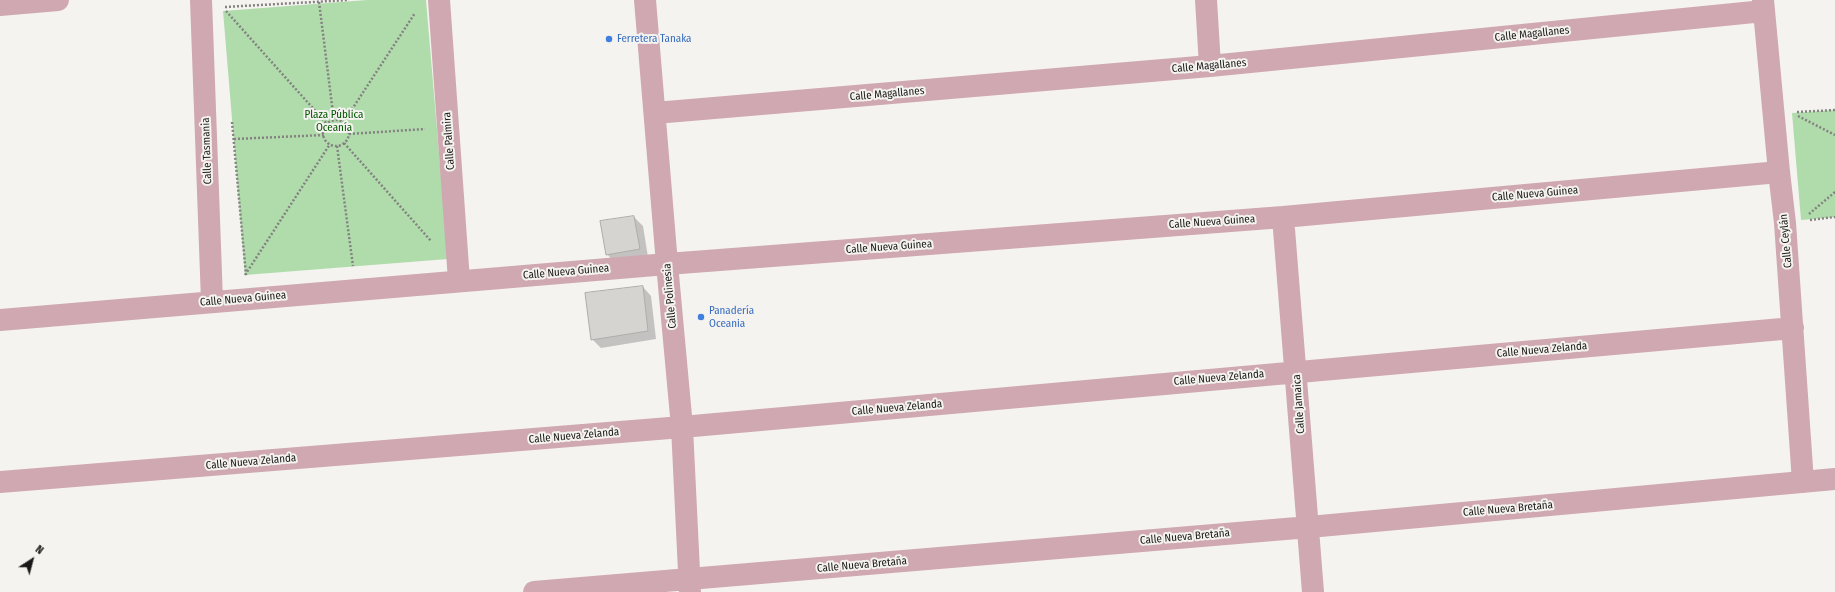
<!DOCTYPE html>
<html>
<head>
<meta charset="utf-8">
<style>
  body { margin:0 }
  #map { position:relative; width:1835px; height:592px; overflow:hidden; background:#f5f3f0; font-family:"Fira Sans Condensed",sans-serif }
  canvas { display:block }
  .north { position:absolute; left:12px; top:540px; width:40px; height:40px; -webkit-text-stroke:3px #f5f3f0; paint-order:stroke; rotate:36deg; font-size:11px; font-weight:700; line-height:16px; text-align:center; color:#1a1918 }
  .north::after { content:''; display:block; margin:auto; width:14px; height:18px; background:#1a1918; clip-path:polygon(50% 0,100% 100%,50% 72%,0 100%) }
</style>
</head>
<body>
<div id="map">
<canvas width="1835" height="592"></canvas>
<div class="north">N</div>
</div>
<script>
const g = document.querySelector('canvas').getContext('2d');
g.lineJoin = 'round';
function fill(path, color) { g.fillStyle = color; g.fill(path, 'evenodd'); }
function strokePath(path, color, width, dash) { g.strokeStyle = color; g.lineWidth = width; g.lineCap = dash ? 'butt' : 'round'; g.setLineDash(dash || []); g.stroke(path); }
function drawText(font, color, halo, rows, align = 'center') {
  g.font = font + ' "Fira Sans Condensed",sans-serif'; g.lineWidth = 4; g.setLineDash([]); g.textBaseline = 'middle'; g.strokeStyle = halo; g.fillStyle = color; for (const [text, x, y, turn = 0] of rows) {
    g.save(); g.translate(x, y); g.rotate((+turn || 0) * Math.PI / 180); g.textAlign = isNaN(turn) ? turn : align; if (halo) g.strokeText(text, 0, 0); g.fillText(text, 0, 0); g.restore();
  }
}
fill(new Path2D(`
  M367 0H426L448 259 245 275 223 11Z
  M1835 110V217L1801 220 1792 113Z`), '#b0dcac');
fill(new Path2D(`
  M634 217 643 226 648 257 615 263 607 254Z
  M643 287 651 296 656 339 601 348 592 339Z`), '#0003');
const building = new Path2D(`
  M634 216 640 249 606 255 600 221Z
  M643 286 648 331 591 340 585 293Z`);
fill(building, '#d6d4d1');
strokePath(building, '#aeaca9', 1);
strokePath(new Path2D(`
  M319 2 334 121
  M225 7 349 0
  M226 11 327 124
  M1797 112 1835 110
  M1798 116 1835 135
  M323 133a13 13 0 1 1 26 0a13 13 0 1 1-26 0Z
  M232 122 246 275
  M343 123 415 13
  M349 134 425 129
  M234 139 324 135
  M344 143 431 241
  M337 146 353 266
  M1809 214 1835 192
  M1810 220 1835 217
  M245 275 330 144`), '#838280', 2.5, [2, 2]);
strokePath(new Path2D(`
  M201 0 212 301
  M439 0 459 281
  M645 0 667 264 682 427 690 592
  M1206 0 1210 66
  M1763 0 1779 172 1785 223 1803 482
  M0 5 58 0
  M655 113 1210 66 1764 11
  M1283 217 1313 592
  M0 320 667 264 1283 217 1779 172
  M0 482 682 427 1793 328
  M534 592 1309 527 1835 479`), '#cfa8b1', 22);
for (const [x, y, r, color] of [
  [609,39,4,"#3f7fe0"],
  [701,317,4,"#3f7fe0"]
]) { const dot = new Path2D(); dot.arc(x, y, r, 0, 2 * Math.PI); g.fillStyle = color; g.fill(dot); strokePath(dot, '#f5f3f0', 1.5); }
drawText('11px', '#1a1918', '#f5f3f0', [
  ["Calle Magallanes",1532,34,-6],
  ["Calle Magallanes",1209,66,-5],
  ["Calle Magallanes",887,94,-5],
  ["Calle Palmira",449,141,-94],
  ["Calle Tasmania",207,151,-92],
  ["Calle Nueva Guinea",1535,194,-5],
  ["Calle Nueva Guinea",1212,222,-4],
  ["Calle Ceylán",1786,241,-95],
  ["Calle Nueva Guinea",889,247,-4],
  ["Calle Nueva Guinea",566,272,-5],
  ["Calle Polinesia",670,296,-95],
  ["Calle Nueva Guinea",243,299,-5],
  ["Calle Nueva Zelanda",1542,350,-5],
  ["Calle Nueva Zelanda",1219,378,-5],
  ["Calle Jamaica",1299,404,-94],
  ["Calle Nueva Zelanda",897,408,-5],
  ["Calle Nueva Zelanda",574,436,-5],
  ["Calle Nueva Zelanda",251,462,-5],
  ["Calle Nueva Bretaña",1508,509,-5],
  ["Calle Nueva Bretaña",1185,537,-5],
  ["Calle Nueva Bretaña",862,565,-5]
]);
drawText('11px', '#366cbe', '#f5f3f0', [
  ["Ferretera Tanaka",617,39],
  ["Panadería",709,311],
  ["Oceania",709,324]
], 'left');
drawText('11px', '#050', '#f5f3f0', [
  ["Plaza Pública",334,115],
  ["Oceanía",334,128]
]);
</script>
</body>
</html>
